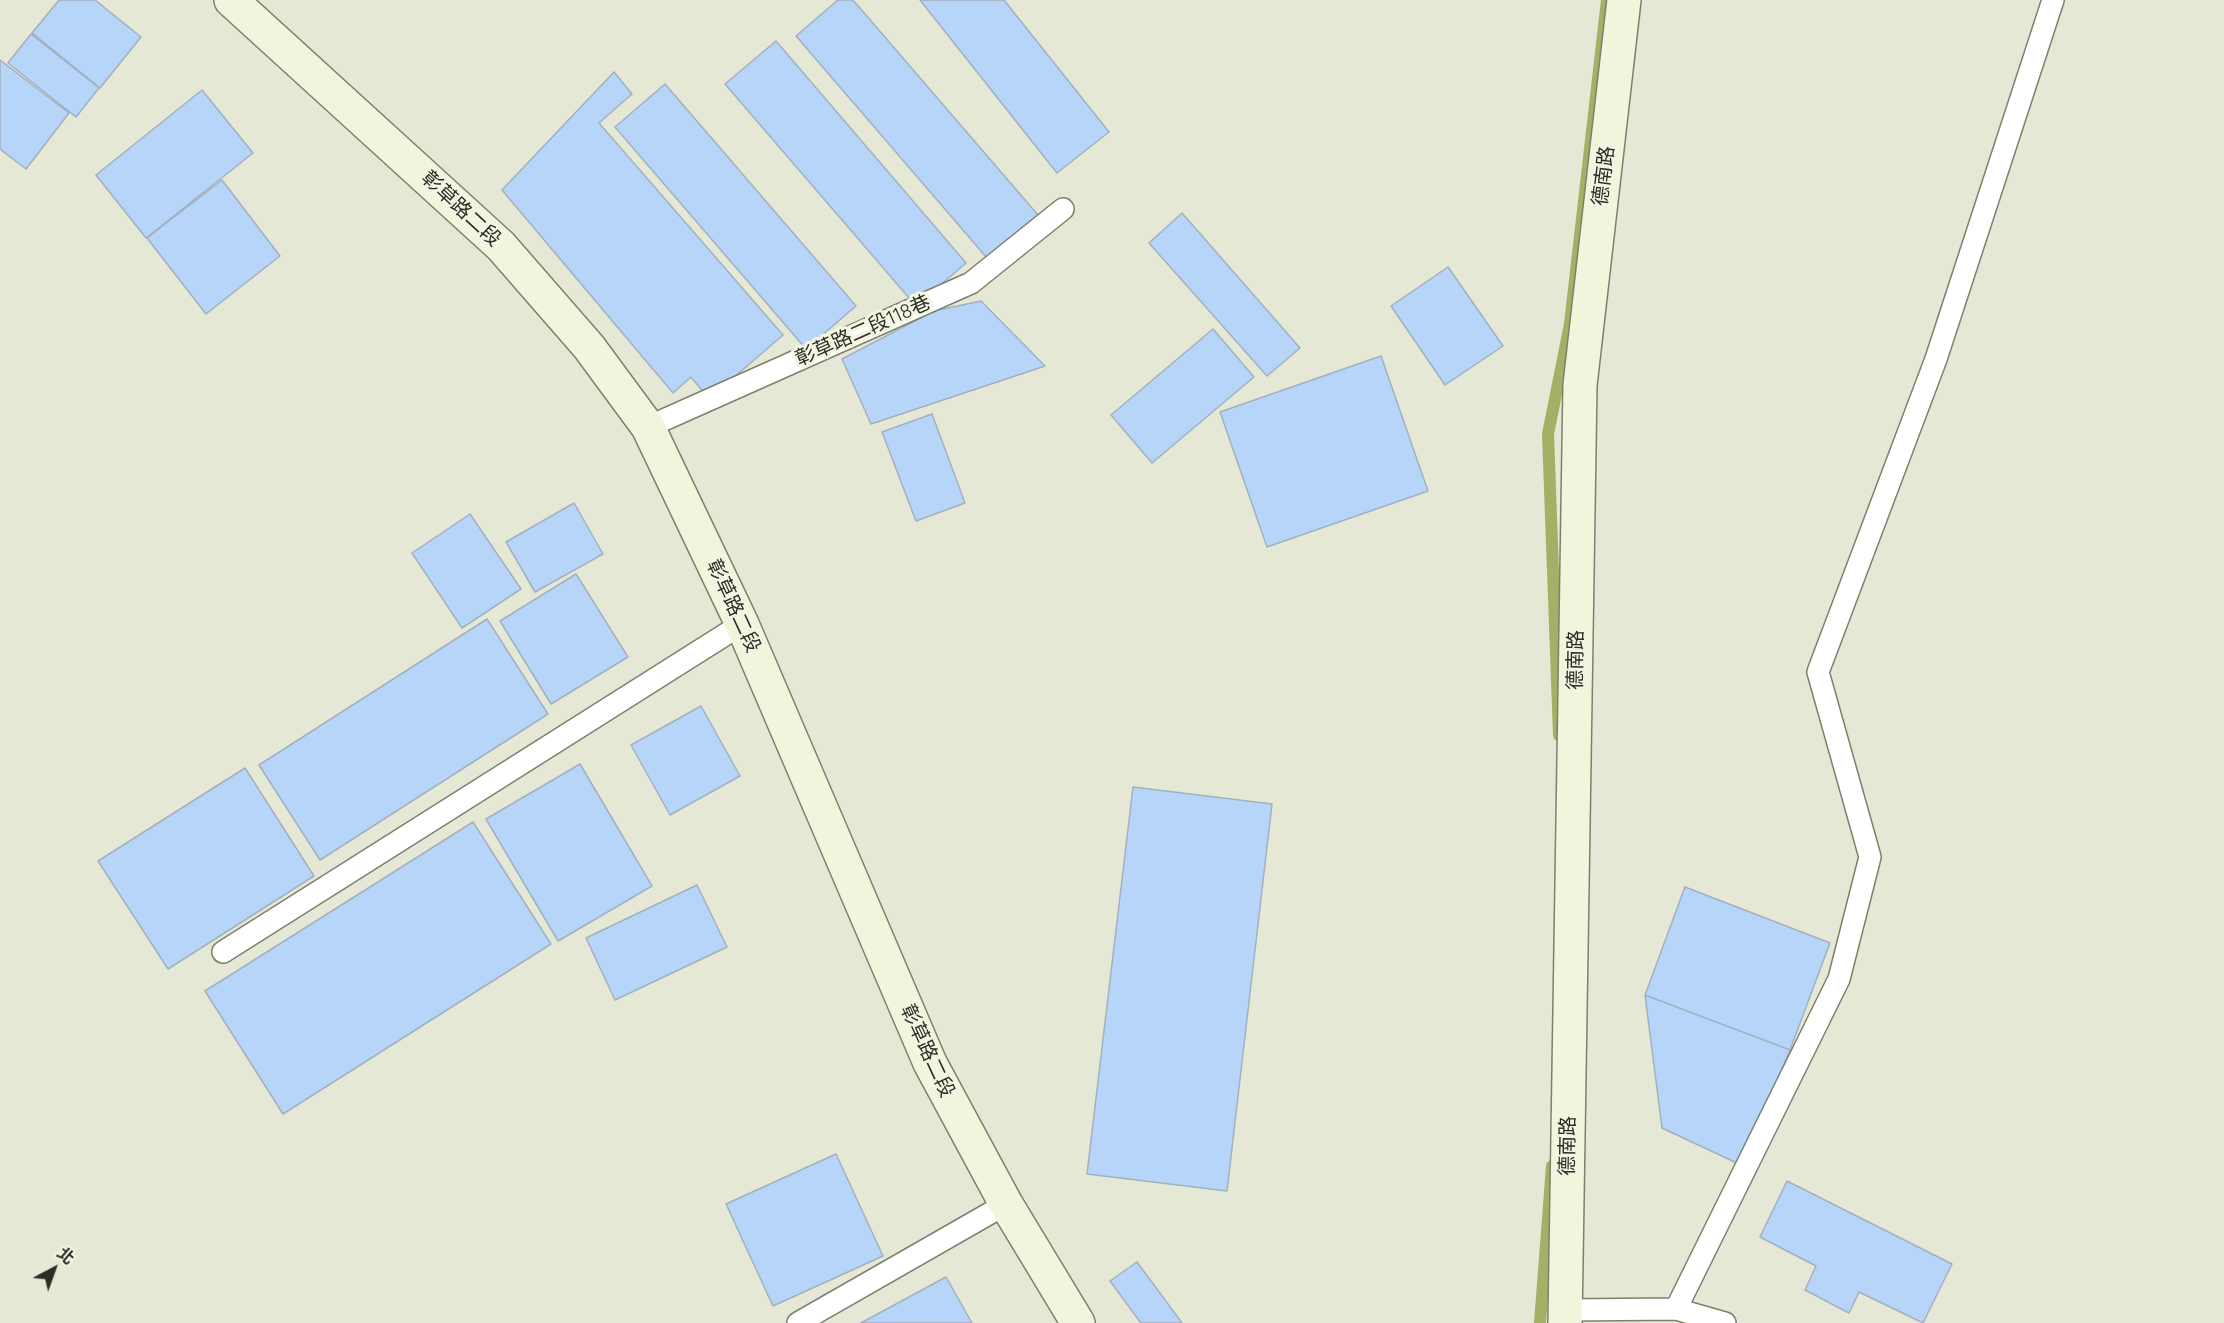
<!DOCTYPE html>
<html>
<head>
<meta charset="utf-8">
<style>
  body { margin:0 }
  #map { position:relative; width:2224px; height:1323px; overflow:hidden; background:#e4e8d4; font-family:Quicksand,"Noto Sans TC",sans-serif }
  canvas { display:block }
  .north { position:absolute; left:24px; top:1239px; width:60px; height:60px; -webkit-text-stroke:4px #f2f5e1; paint-order:stroke; rotate:41deg; font-size:16px; font-weight:700; line-height:24px; text-align:center; color:#2c2d26 }
  .north::after { content:''; display:block; margin:auto; width:21px; height:27px; background:#2c2d26; clip-path:polygon(50% 0,100% 100%,50% 72%,0 100%) }
</style>
</head>
<body>
<div id="map">
<canvas width="2224" height="1323"></canvas>
<div class="north">北</div>
</div>
<script>
const g = document.querySelector('canvas').getContext('2d');
g.lineJoin = 'round';
function strokePath(path, color, width, dash) { g.strokeStyle = color; g.lineWidth = width; g.lineCap = dash ? 'butt' : 'round'; g.setLineDash(dash || []); g.stroke(path); }
function fill(path, color) { g.fillStyle = color; g.fill(path, 'evenodd'); }
function drawText(font, color, halo, rows, align = 'center') {
  g.font = font + ' Quicksand,"Noto Sans TC",sans-serif'; g.lineWidth = 6; g.setLineDash([]); g.textBaseline = 'middle'; g.strokeStyle = halo; g.fillStyle = color; for (const [text, x, y, turn = 0] of rows) {
    g.save(); g.translate(x, y); g.rotate((+turn || 0) * Math.PI / 180); g.textAlign = isNaN(turn) ? turn : align; if (halo) g.strokeText(text, 0, 0); g.fillText(text, 0, 0); g.restore();
  }
}
strokePath(new Path2D(`
  M1559 735 1548 434 1570 324 1607 0
  M1540 1323 1552 1166`), '#a5af65', 12);
const building = new Path2D(`
  M59 0H95L141 37 100 88 32 33Z
  M838 0H853L1038 215 987 258 796 36Z
  M920 0H1004L1109 132 1057 173Z
  M31 34 99 88 76 117 8 63Z
  M776 41 966 263 916 306 725 84Z
  M0 60 69 113 26 169 0 149Z
  M614 72 632 94 599 123 783 335 709 399 691 377 673 393 502 190Z
  M665 84 856 306 806 349 615 127Z
  M202 90 253 153 146 238 96 175Z
  M222 180 280 256 206 314 147 238Z
  M1182 213 1300 348 1267 376 1149 243Z
  M1448 267 1503 346 1445 385 1391 306Z
  M981 301 1045 366 871 424 842 359 934 311Z
  M1213 329 1254 377 1152 463 1111 415Z
  M1381 356 1428 491 1267 547 1220 412Z
  M932 414 965 503 916 521 882 432Z
  M574 503 603 554 535 592 506 542Z
  M470 514 521 589 462 628 412 553Z
  M576 574 628 657 551 704 500 621Z
  M487 619 548 714 320 860 259 765Z
  M701 706 740 776 670 815 631 745Z
  M580 764 652 886 558 941 486 819Z
  M245 768 314 876 168 969 98 861Z
  M1133 787 1272 804 1227 1191 1087 1174Z
  M473 822 551 944 283 1114 205 991Z
  M697 885 727 947 615 1000 586 938Z
  M1685 887 1830 943 1790 1050 1645 995Z
  M1645 995 1790 1050 1741 1165 1662 1128Z
  M836 1154 883 1256 773 1306 726 1204Z
  M1787 1181 1952 1264 1923 1323 1859 1292 1849 1313 1805 1290 1816 1266 1760 1237Z
  M1137 1262 1182 1323H1141L1110 1281Z
  M946 1277 972 1323H861Z`);
fill(building, '#b7d5f9');
strokePath(building, '#a3b0c0', 1.5);
const lane = new Path2D(`
  M648 427 971 283 1063 209
  M223 952 742 624
  M1676 1309 1839 979 1870 857 1818 672 1936 359 2053 0
  M1566 1310 1676 1309 1725 1323
  M798 1323 1006 1204`);
const secondary = new Path2D(`
  M231 0 501 246 589 347 648 427 742 624 930 1063 1006 1204 1078 1323
  M1565 1323 1580 385 1624 0`);
strokePath(lane, '#7d806e', 24);
strokePath(secondary, '#7d806e', 36);
strokePath(lane, '#fff', 21);
strokePath(secondary, '#f2f5dc', 33);
drawText('20px', '#2c2d26', '#f2f5e1', [
  ["德南路",1604,176,-83],
  ["彰草路二段",461,209,43],
  ["彰草路二段118巷",863,331,-24],
  ["彰草路二段",733,606,65],
  ["德南路",1576,660,-89],
  ["彰草路二段",927,1051,65],
  ["德南路",1568,1146,-89]
]);
</script>
</body>
</html>
